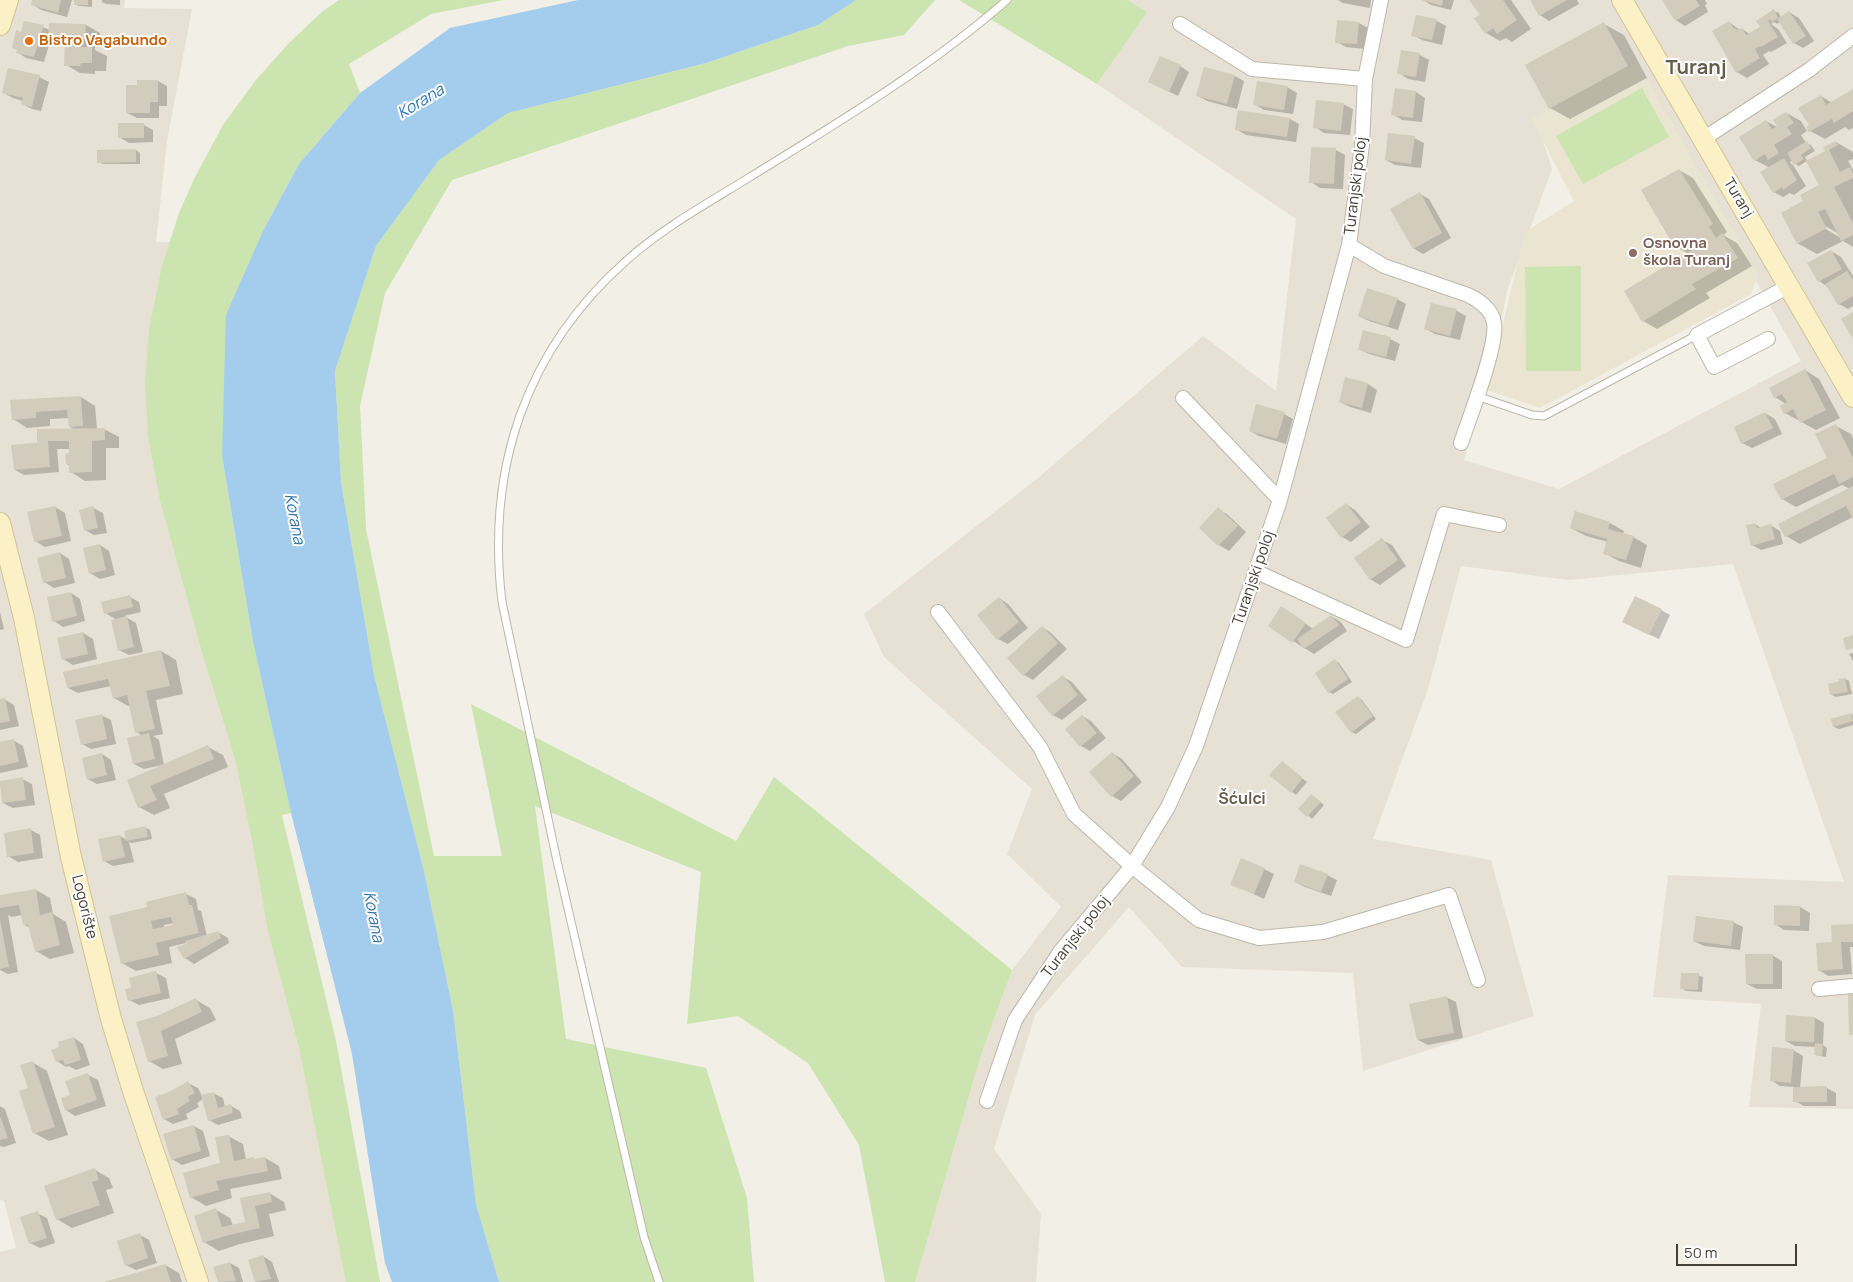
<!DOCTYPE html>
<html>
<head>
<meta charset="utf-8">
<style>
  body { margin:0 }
  #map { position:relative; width:1853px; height:1282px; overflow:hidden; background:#f2efe6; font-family:Manrope,sans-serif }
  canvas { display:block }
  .scale { position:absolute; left:1676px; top:1244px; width:121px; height:22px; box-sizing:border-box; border:2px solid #443f35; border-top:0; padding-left:6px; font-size:15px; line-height:18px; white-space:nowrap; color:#443f35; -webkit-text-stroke:4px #fff; paint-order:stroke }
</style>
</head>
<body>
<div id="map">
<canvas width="1853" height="1282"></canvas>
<div class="scale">50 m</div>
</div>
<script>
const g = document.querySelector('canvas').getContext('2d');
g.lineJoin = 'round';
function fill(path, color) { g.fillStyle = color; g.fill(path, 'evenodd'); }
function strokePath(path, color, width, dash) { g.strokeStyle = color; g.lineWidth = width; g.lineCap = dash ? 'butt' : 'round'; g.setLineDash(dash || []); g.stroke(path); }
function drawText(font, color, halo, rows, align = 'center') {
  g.font = font + ' Manrope,sans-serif'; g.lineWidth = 4; g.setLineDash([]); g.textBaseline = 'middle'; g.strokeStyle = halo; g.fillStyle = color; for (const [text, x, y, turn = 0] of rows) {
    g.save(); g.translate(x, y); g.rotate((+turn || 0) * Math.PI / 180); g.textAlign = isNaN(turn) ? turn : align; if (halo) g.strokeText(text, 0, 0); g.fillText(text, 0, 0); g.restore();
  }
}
fill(new Path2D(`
  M0 0H125L124 8 192 9 167 141 156 242 202 243 205 428 371 1282H0V1252L16 1248 4 1201 0 1200Z
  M1127 0H1853V1109L1749 1107 1761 1004 1653 997 1668 875 1844 882 1733 564 1569 580 1461 566 1428 689 1373 839 1491 860 1534 1016 1363 1071 1353 973 1182 967 1129 907 1035 1015 994 1149 1041 1214 1036 1282H915L981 1055 1012 970 1061 907 1007 854 1032 789 884 657 864 614 1038 478 1203 336 1276 391 1296 219 1097 84 1146 13ZM1642 77 1801 361 1559 489 1464 460 1493 361 1507 291 1552 169 1537 123Z`), '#e6e1d4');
fill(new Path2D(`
  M1637 62 1758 274 1751 294 1540 408 1487 390 1525 232 1574 201 1532 119Z`), '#eae4d0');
fill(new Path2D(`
  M339 0H503L431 14 349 64 360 93 299 164 264 229 222 456 253 642 291 813 282 815 336 1041 380 1282H346L299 1047 268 931 252 840 236 762 202 652 160 500 148 436 145 382 149 330 162 266 179 213 194 179 223 125 255 81 289 43 323 11Z
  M856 0H935L904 35 848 46 452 180 385 293 360 406 366 529 434 856H502L471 704 736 841 774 777 1012 970 981 1055 915 1282H885L859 1145 808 1063 738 1016 687 1024 701 872 535 806 566 1039 706 1068 747 1198 754 1282H499L476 1204 453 1010 424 871 374 675 341 482 335 371 376 246 439 160 508 113 706 63 818 25Z
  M959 0H1127L1147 12 1097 84Z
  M1642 88 1669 137 1583 184 1556 136Z
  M1581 266V371H1526L1525 267Z`), '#cbe4b0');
fill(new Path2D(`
  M578 0H856L818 25 706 63 508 113 439 160 376 246 335 371 341 482 374 675 424 871 453 1010 476 1204 499 1282H392L385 1263 352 1054 291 813 253 642 222 456 226 315 264 229 299 164 360 93 450 28Z`), '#a4ccec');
fill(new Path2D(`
  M33 0H72L67 17 41 10 32 4Z
  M75 0H92V7L79 6 75 4Z
  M102 0H120V5L106 4 102 2Z
  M1338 0H1371L1370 8 1343 3Z
  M1423 0H1454L1451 10 1431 5Z
  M1471 0H1511L1531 29 1512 42 1506 38 1500 41 1486 33 1481 15Z
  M1531 0H1577L1579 4 1549 21 1540 15Z
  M1663 0H1705L1707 4 1705 5 1708 12 1685 26 1676 20Z
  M1774 11 1779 13 1781 18 1789 12 1799 18 1814 41 1803 48 1794 43 1780 22 1777 24 1774 22 1771 24 1778 29 1787 43 1771 52 1769 51 1763 55 1769 64 1747 78 1737 72 1729 22 1740 30 1742 29 1750 34 1762 27Z
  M1437 21 1446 26 1442 45 1422 40 1413 35Z
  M1359 23 1368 28 1366 49 1346 47 1337 42Z
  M1604 24 1624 35 1647 78 1570 119 1550 108Z
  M86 25 100 33V47L95 46V50L107 56 106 71H95V74L80 73 66 65V46L51 38 44 62 26 58 17 52 22 33 43 27 50 30Z
  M1402 52 1420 55 1429 60 1425 82 1408 79 1399 73Z
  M1180 66 1189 72 1178 96 1149 82Z
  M1235 76 1244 81 1237 109 1207 101 1198 96Z
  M39 77 49 82 41 111 32 109 23 104V101L13 98 4 93Z
  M158 81 167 86V106H159V118H137L127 113 138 86Z
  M1287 87 1297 93 1293 114 1264 110 1254 104Z
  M1853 90V128L1849 130 1845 127 1825 139 1810 131 1821 96 1832 103Z
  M1416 92 1425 98 1422 122 1402 120 1393 114Z
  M1343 104 1353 109 1350 135 1324 133 1315 127Z
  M1786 113 1801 121 1807 131 1801 135 1806 143 1811 145 1815 151 1805 157 1807 161 1799 166 1791 161 1790 163 1793 165 1806 186 1794 195 1790 193 1783 197 1774 192 1770 168 1755 160 1766 121 1777 127Z
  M1290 119 1299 124 1296 142 1246 135 1236 129Z
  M144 125 153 130V142L129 143 119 137Z
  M1414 138 1424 143 1421 168 1395 165 1386 160Z
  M1836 142 1853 152V159L1848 161 1853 170V247L1843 241 1817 254 1797 243 1805 201 1821 186 1826 152ZM1822 224 1839 234V237L1821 226Z
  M136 150 140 153V164H103L99 162Z
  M1336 150 1345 155 1343 189 1320 188 1311 182Z
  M1679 170 1693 178 1727 232 1723 235 1737 243 1752 266 1706 293 1710 298 1657 329 1643 321 1689 254 1676 247Z
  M1420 194 1429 199 1451 238 1423 254 1413 248Z
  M1831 251 1841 257 1853 276V306L1848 309 1839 304 1828 287 1819 281Z
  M1397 299 1406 304 1398 330 1369 321 1359 316Z
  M1432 305 1457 311 1466 316 1460 340 1435 334 1426 329Z
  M1390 339 1400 344 1395 361 1369 354 1359 349Z
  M1805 370 1819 379 1840 418 1816 430 1785 413 1786 404 1775 397 1770 388Z
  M1346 379 1368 384 1377 390 1371 413 1350 407 1340 402Z
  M81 397 95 406 97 429H104L119 437V448H106V480L85 481 71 472 70 466 67 464 70 449H57L59 472 24 475 15 470 42 443 38 441 75 430 70 427 69 418 50 419V426L27 428 13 419Z
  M1765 413 1775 419 1782 434 1752 448 1742 443Z
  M1284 414 1293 419 1286 444 1259 436 1250 431Z
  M1836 426 1851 434 1853 439V517L1800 544 1786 536 1850 489 1842 485 1796 507 1782 499 1829 458Z
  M1346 504 1355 510 1370 527 1351 542 1342 537Z
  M55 507 65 513 71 541 45 547 35 541Z
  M93 508 103 513 107 533 94 535 85 530Z
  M1218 509 1227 514 1246 532 1229 551 1219 545 1200 528Z
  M1576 513 1610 523 1624 531 1623 534 1633 537 1647 545 1641 568 1619 561 1604 553 1608 542 1586 536 1571 528Z
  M1755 524 1761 528 1770 525 1780 531 1783 544 1761 550 1752 545Z
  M1382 540 1392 545 1406 566 1380 585 1370 579Z
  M100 545 109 551 115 575 100 579 90 573Z
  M60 553 69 559 75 583 54 588 44 582Z
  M71 593 80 599 85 621 63 627 54 621Z
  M130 597 139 602 141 612 124 616 136 623 143 652 129 655 119 650 117 620 105 613Z
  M999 598 1008 604 1028 628 1008 644 998 639Z
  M1661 610 1670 615 1659 639 1633 627Z
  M0 612 4 629 0 630Z
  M1291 613 1313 629 1331 616 1341 622 1347 631 1314 654 1269 626Z
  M1042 627 1051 633 1067 649 1033 680 1024 675Z
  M83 633 93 639 97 659 73 665 63 659Z
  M161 651 176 660 183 694 156 700 163 734 153 736 159 740 164 765 208 747 223 755 228 767 164 794 170 808 154 815 139 807 128 781 162 766V765L144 769 134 764 142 736 137 732 130 706H128L114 698 111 686 78 693 68 688Z
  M1853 653V661L1849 654Z
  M1335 661 1339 663 1352 682 1333 694 1329 692Z
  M1063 677 1072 682 1087 700 1062 720 1053 715Z
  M1845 679 1849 681 1852 694 1836 697 1832 695Z
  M1358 697 1362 700 1376 719 1356 734 1351 732Z
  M4 699 14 705 19 726 0 730V700Z
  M1851 714 1853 715V725L1839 729 1834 727 1832 719Z
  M101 715 111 720 116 744 91 749 82 744Z
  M1082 716 1091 721 1106 738 1090 751 1081 746Z
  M13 740 23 746 28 767 0 773V743Z
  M1112 753 1122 759 1142 782 1121 801 1112 796Z
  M102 754 111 760 116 780 97 784 88 779Z
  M1286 765 1307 782 1296 795 1271 775Z
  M22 779 32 784 35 805 13 808 3 803 0 782Z
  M1312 795 1324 805 1312 819 1300 808Z
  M145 827 150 830 152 839 132 843 129 842 134 862 113 866 104 861 120 836 127 840Z
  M31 830 40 835 43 858 18 862 8 856Z
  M1264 869 1274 874 1264 899 1232 884Z
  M1327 875 1337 880 1331 896 1305 887 1295 882Z
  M36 890 50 898 53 914 66 922 74 953 50 959 36 951 31 928 24 925 22 915 12 917 8 915 18 972 8 974 0 970V896Z
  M186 894 196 899 198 910 201 911 207 936 218 932 228 938 229 943 194 964 185 958 186 943 169 947 172 963 136 971 122 963 149 908ZM174 923 175 926 164 928V925Z
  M1776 906 1800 907 1810 913 1809 931 1784 930 1775 924Z
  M1733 922 1743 927 1740 950 1704 946 1694 941Z
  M1853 925V947H1850L1852 974 1828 976 1819 970 1834 944Z
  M1772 955 1782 961V989H1757L1747 984Z
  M156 973 166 978 170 998 139 1005 129 1000 132 989Z
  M1698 975 1703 977 1702 992 1686 991 1682 988Z
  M1446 997 1456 1002 1463 1038 1428 1045 1418 1040Z
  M196 1000 210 1008 216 1020 175 1039 182 1064 163 1069 149 1061 157 1018Z
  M1815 1018 1824 1023 1823 1045 1827 1048 1826 1057 1816 1055V1047L1795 1046 1786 1041Z
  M74 1038 83 1044 90 1065 76 1070 69 1066 66 1067 57 1061 61 1048Z
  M1793 1050 1803 1056 1800 1088H1827L1836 1093V1106H1804L1795 1101V1087L1780 1086 1771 1080Z
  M32 1062 47 1071 68 1135 49 1141 34 1133 29 1089Z
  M88 1075 98 1080 106 1106 75 1116 66 1110 71 1096Z
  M188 1083 198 1088 202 1096 213 1093 223 1098 225 1107 231 1106 240 1111 242 1118 218 1125 209 1120 203 1099 197 1103 199 1107 186 1114 188 1119 173 1124 164 1119 171 1092Z
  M0 1106 5 1109 16 1143 4 1147 0 1146Z
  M194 1126 203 1131 210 1156 182 1165 172 1159Z
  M228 1136 243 1144 246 1160 265 1158 279 1166 282 1179 230 1189 232 1198 206 1206 191 1197 222 1164Z
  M95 1170 109 1178 113 1188 106 1190 114 1213 72 1228 57 1219Z
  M269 1193 284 1202 286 1210 269 1214 274 1236 240 1244 219 1251 204 1242 216 1210 230 1218 233 1226 246 1223 241 1199Z
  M37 1213 47 1218 55 1243 40 1248 30 1243Z
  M140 1235 149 1240 157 1263 136 1270 126 1265Z
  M263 1256 272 1262 279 1282H256L250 1260Z
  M230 1263 239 1268 243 1282H219L215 1268Z
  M165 1265 179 1273 182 1282H105Z`), '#0003');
fill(new Path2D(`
  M32 0H61L58 13 31 5Z
  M74 0H88V5H74Z
  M1422 0H1443L1442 6Z
  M1469 0H1503L1517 20 1497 34 1493 28 1485 34 1474 18 1480 15Z
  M1530 0H1567L1539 16Z
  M1662 0H1696L1700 6 1675 21Z
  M1774 9 1778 18 1772 22 1770 19 1768 21 1778 37 1761 47 1760 46 1755 49 1760 58 1736 73 1712 31 1729 21 1734 29 1735 28 1737 30 1742 28 1746 35 1760 27 1756 21Z
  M1789 11 1806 36 1793 44 1777 19Z
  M1416 15 1437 19 1432 40 1411 36Z
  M1337 20 1359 22 1357 44 1335 43Z
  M24 21 44 25 34 57 16 53 17 50 12 48 16 30 21 32Z
  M1604 22 1628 66 1549 109 1525 65Z
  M49 23 86 24 85 39H81V47H92V63H81L80 66H64L65 39 48 38Z
  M1401 50 1420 53 1416 77 1397 74Z
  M1160 56 1181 65 1169 92 1148 82Z
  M1204 67 1235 75 1227 104 1196 96Z
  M8 68 40 75 32 107 21 104 23 98 2 93Z
  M137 80H158V102H150V113H126V85H137Z
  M1257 81 1288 86 1284 110 1253 105Z
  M1395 88 1416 91 1413 118 1391 115Z
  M1853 89V111L1834 123 1832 119 1809 132 1806 127 1809 125 1798 108 1821 95 1826 105Z
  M1316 100 1344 103 1341 131 1313 128Z
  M1238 110 1290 118 1287 137 1235 130Z
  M1786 112 1794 123 1787 127 1792 134 1774 145 1779 153 1768 160 1765 154 1754 161 1739 137 1766 120 1772 129 1777 126 1773 120Z
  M118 123H144V138H118Z
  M1388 133 1415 136 1411 164 1385 160Z
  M1807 141 1811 148 1801 155 1804 159 1794 165 1787 153Z
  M1836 141 1838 145 1829 150 1840 172 1850 167 1853 174V178L1834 187 1853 223V235L1841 241 1825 209 1818 212 1827 228 1797 244 1781 213 1803 201 1800 195 1819 185 1806 161 1825 151 1823 147Z
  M1311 147 1336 148 1334 184 1309 183Z
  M136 149V162L97 163V150Z
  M1784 158 1797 180 1783 190 1782 187 1773 193 1760 172Z
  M1679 169 1713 224 1709 227 1716 238 1722 233 1738 258 1692 284 1696 289 1642 322 1624 291 1692 250 1686 241 1675 248 1641 190Z
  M1420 192 1442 233 1413 249 1390 209Z
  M1831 250 1842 269 1818 282 1807 263Z
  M1847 271 1853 280V296L1838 305 1825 284Z
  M1367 288 1398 298 1388 326 1358 316Z
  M1431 303 1457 309 1450 336 1424 329Z
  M1853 312V339L1841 319Z
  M1363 330 1391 337 1386 357 1358 350Z
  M1805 369 1826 410 1800 423 1793 409 1784 414 1780 406 1787 402 1782 394 1774 398 1769 388Z
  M1345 377 1368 383 1362 408 1339 402Z
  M81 396 83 426 69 427 67 410 36 412V418L12 420 10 400Z
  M1256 404 1285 412 1277 439 1249 431Z
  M1765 412 1773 428 1741 444 1734 427Z
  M1836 424 1853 458V477L1839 484 1834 474 1781 500 1773 484 1827 458 1815 434Z
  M105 428V440L92 441V472L69 473V464H66L65 454 69 453V441H48L50 467 14 470 11 445 43 442H37V429Z
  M1853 486V519L1846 506 1785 537 1778 524Z
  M1346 503 1361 522 1341 538 1326 518Z
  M55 506 62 536 34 542 27 512Z
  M93 506 98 528 84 531 79 510Z
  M1218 507 1238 526 1218 546 1199 528Z
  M1575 511 1610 522 1608 529 1634 536 1626 560 1603 554 1607 539 1570 528Z
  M1755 523 1757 528 1771 524 1775 539 1751 546 1746 525Z
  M1382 538 1398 560 1370 580 1354 558Z
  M100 544 106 570 89 574 83 548Z
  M60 552 66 578 43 583 37 558Z
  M71 592 77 616 52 622 47 597Z
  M130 595 133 607 104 614 101 602Z
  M1635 596 1662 609 1649 635 1622 622Z
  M999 597 1019 622 997 640 977 615Z
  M1281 606 1306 623 1292 643 1268 626Z
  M1331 615 1339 625 1304 649 1297 639Z
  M127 616 134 647 118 651 111 620Z
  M1042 626 1058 643 1023 676 1007 658Z
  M83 632 88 654 62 660 57 638Z
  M1853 635V648L1846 650 1843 638Z
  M161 650 170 686 146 691 155 729 135 733 127 695 113 699 108 679 67 688 63 672Z
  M1335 659 1348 679 1328 693 1315 673Z
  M1063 675 1078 695 1052 716 1036 696Z
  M1845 678 1848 692 1830 695 1828 684 1839 681V679Z
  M1358 696 1373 716 1351 733 1335 712Z
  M5 698 10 721 0 723V699Z
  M1851 713 1853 721 1833 727 1831 719Z
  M102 714 107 739 81 745 75 720Z
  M1082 715 1097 733 1080 747 1065 729Z
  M149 733 155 759 133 764 127 738Z
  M14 739 19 762 0 766V742Z
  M208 745 214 759 150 786 157 800 138 808 127 780Z
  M1112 752 1134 776 1111 797 1089 772Z
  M102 753 107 775 87 780 82 758Z
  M1282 761 1303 778 1291 793 1269 775Z
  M23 777 26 800 2 803 0 781Z
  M1311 794 1321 802 1307 817 1298 809Z
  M146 826 148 837 126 841 124 831Z
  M31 828 34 853 7 857 4 833Z
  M120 835 125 857 103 862 98 839Z
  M1241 858 1265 868 1254 894 1230 885Z
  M1300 864 1328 874 1321 892 1294 882Z
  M36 889 40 915 52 912 60 945 35 952 28 925H23L19 905 0 908V895Z
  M186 892 189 905H192L199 933 156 943 159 955 121 964 109 916 147 907 146 902ZM171 917 173 925 153 929 151 921Z
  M1774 905 1800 906V926L1774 925Z
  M1696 916 1734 921 1731 946 1693 941Z
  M0 919 9 967 0 969Z
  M1853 924V942H1841L1843 969 1818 971 1816 943 1832 942 1831 925Z
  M219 931 221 938 184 959 177 947 186 944 185 941Z
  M1745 954H1773V984H1746Z
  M156 971 161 993 128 1001 125 989 131 988 129 978Z
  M1681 973H1699L1698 990 1680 989Z
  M1853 993V1035H1849L1848 994Z
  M1447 996 1454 1033 1417 1040 1409 1004Z
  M196 998 202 1012 161 1031 168 1056 148 1062 136 1022 157 1016Z
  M1786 1015 1815 1017 1814 1042 1785 1041Z
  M74 1037 81 1060 65 1065 63 1060 56 1062 51 1050 59 1047 58 1042Z
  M1815 1043 1823 1044 1822 1056 1814 1055Z
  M1772 1047 1794 1049 1791 1083 1770 1081Z
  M33 1061 55 1127 33 1134 19 1091 28 1088 20 1065Z
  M88 1073 97 1100 65 1111 61 1098 70 1095 65 1081Z
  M188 1081 195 1093 188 1097 190 1101 177 1109 179 1114 163 1120 155 1097 171 1091Z
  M1827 1086V1102H1793V1087Z
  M214 1092 218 1108 231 1104 233 1113 208 1121 201 1095Z
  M0 1116 8 1138 0 1140Z
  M194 1125 201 1151 171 1160 163 1134Z
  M229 1135 234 1161 254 1157V1159L265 1157 268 1171 216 1181 219 1190 190 1198 183 1173 220 1163 215 1137Z
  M95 1168 99 1180 92 1182 100 1205 56 1220 44 1186Z
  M270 1192 272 1202 255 1206 260 1228 225 1236 203 1243 194 1216 216 1208 222 1227 245 1222 240 1198Z
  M38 1211 47 1238 29 1244 20 1217Z
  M140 1233 148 1258 125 1266 117 1241Z
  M263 1255 271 1279 255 1282 248 1260Z
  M230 1262 236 1281 218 1282 213 1267Z
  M165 1264 171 1282H104L143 1271Z`), '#d3cbbc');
const service = new Path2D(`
  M1477 396 1532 415 1544 416 1697 335
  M659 1282 644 1237 557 861 502 602C486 469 525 350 627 260 664 227 708 203 750 177 839 122 928 69 1007 0`);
const minor = new Path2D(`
  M1180 24 1252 69 1365 79
  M1703 139 1809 70 1853 36
  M1349 245 1384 266 1468 295C1480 301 1492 309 1494 323 1498 345 1469 419 1461 443
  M1768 339 1714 367 1697 335 1789 286
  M1183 398 1280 500
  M1257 572 1406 640 1444 514 1499 525
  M938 612 1040 747 1074 814 1132 866 1199 920 1259 938 1323 932 1449 895 1478 980
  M1819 989 1853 986
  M987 1101 1015 1020 1060 952 1132 866 1168 807 1196 746 1280 500 1349 245 1362 145 1365 79 1381 0`);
const secondary = new Path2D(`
  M1622 0 1853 397
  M0 25 8 0
  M0 523 24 618 71 857 111 1019 133 1091 198 1282`);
strokePath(service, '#bdb7a9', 9);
strokePath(minor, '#bdb7a9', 16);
strokePath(secondary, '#d0c397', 22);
strokePath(service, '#fff', 7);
strokePath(minor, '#fff', 14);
strokePath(secondary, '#fcf1c6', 20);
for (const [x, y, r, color] of [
  [29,41,5,"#e8710a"],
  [1633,253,5,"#8d6e63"]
]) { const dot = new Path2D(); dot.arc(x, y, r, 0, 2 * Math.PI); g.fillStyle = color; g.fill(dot); strokePath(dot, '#fff', 2); }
drawText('bold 15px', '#c56008', '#fff', [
  ["Bistro Vagabundo",39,41]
], 'left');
drawText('15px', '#443f35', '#fff', [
  ["Turanjski poloj",1356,186,-83],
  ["Turanj",1738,198,59],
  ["Turanjski poloj",1254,578,-71],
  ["Logorište",84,907,76],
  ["Turanjski poloj",1076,937,-52]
]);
drawText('bold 15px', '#785e54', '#fff', [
  ["Osnovna",1643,244],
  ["škola Turanj",1643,261]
], 'left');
drawText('italic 16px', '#3474aa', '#fff', [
  ["Korana",421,102,-31],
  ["Korana",294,519,79],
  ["Korana",373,917,79]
]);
drawText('bold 16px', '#665d4d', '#fff', [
  ["Šćulci",1242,800]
]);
drawText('bold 20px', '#665d4d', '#fff', [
  ["Turanj",1696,68]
]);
</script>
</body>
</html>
